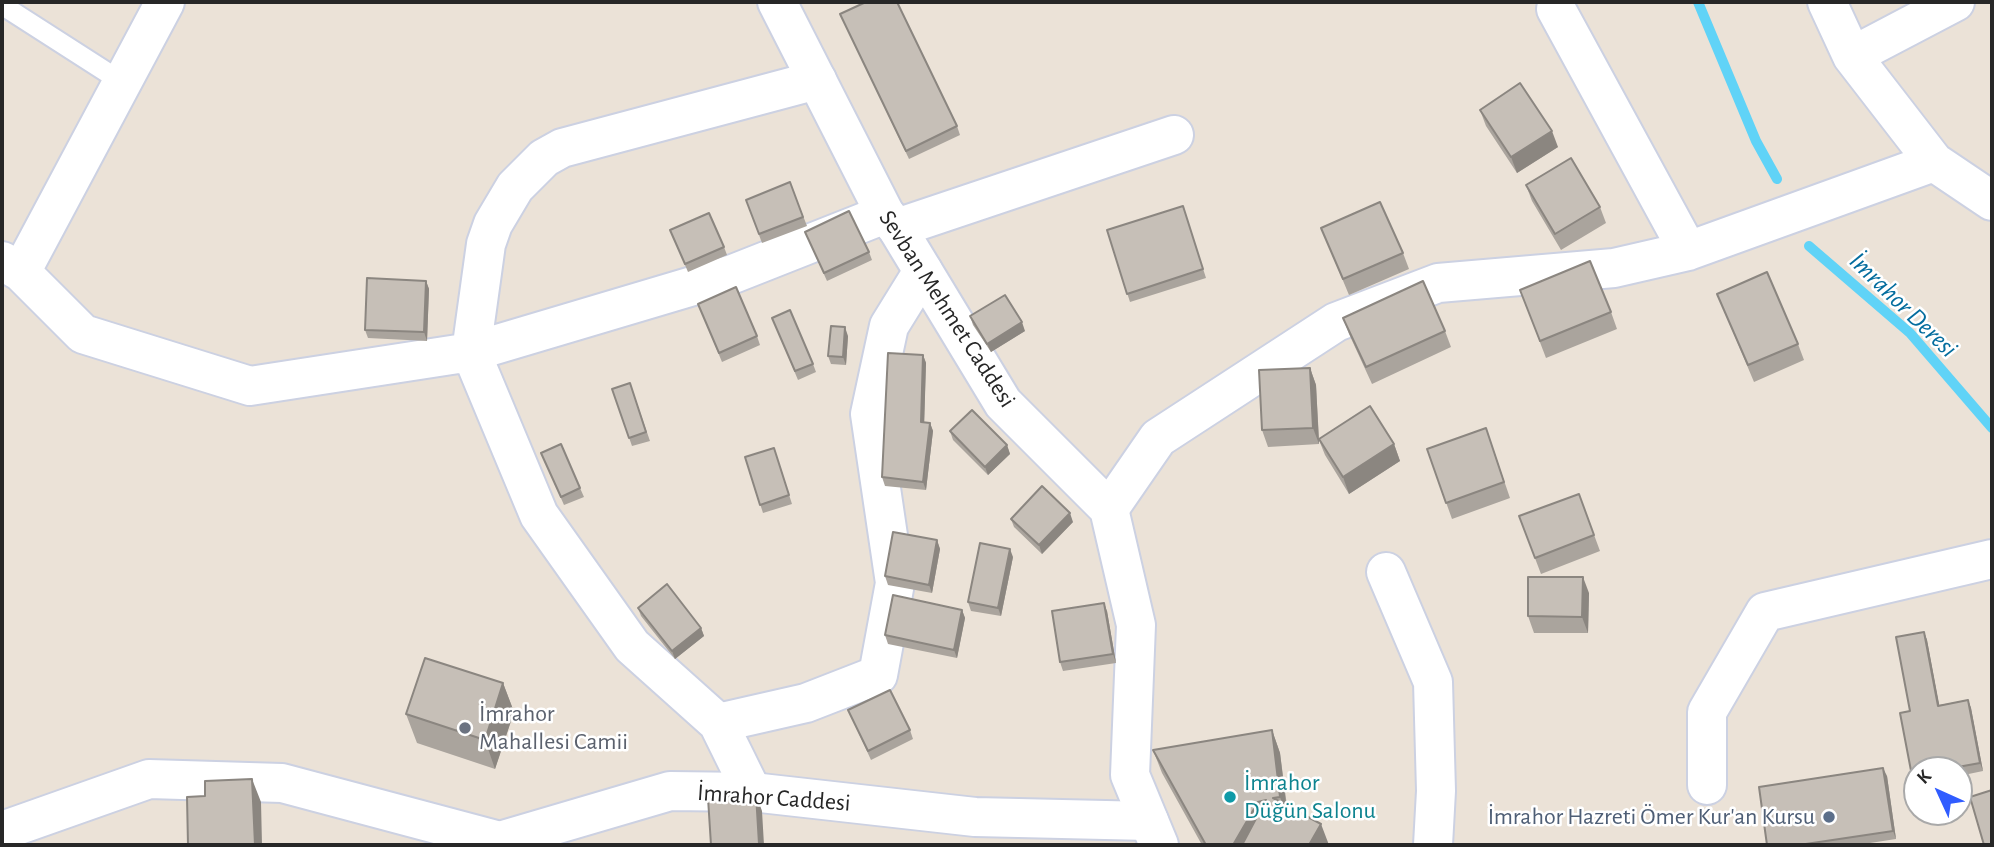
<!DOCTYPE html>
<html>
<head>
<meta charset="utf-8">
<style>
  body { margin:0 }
  #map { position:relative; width:1994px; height:847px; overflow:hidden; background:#ebe2d7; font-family:"Alegreya Sans",sans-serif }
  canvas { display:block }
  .frame { position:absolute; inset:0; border:4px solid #272727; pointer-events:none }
  .north { position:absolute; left:1903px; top:756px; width:70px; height:70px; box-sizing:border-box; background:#fff; border:2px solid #a9a9a9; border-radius:50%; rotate:315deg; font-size:19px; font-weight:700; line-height:28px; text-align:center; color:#272727 }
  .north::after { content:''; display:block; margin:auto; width:24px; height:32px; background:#305cff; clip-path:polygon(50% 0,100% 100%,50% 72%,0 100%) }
</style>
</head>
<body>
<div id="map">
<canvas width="1994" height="847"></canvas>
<div class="frame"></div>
<div class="north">K</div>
</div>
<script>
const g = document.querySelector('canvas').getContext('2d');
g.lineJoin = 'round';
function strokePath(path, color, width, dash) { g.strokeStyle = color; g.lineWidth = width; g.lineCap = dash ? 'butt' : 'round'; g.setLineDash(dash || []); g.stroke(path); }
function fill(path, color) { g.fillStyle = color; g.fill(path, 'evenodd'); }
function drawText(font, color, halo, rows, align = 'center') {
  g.font = font + ' "Alegreya Sans",sans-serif'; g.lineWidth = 5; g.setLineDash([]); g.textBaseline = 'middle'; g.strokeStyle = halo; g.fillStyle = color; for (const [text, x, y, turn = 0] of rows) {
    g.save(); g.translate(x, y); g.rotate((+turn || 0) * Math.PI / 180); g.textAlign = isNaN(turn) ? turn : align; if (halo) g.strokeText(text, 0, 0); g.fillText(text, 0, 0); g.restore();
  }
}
strokePath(new Path2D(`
  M1698 2 1756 141 1777 179
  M1809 246 1910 333 1992 428`), '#60d3f7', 10);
const service = new Path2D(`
  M2 5 122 82`);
const minor = new Path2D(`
  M1827 2 1852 56 1934 162 1992 201
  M1556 9 1688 251
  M1852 56 1955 2
  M897 228 1174 135
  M2 261 21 272 83 334 250 386 471 352 733 274 885 214
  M21 272 165 2
  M1109 509 1158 438 1336 322 1438 283 1614 268 1688 251 1934 162
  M1386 572 1433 682 1436 791 1433 845
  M718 723 806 703 878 675 895 583 870 414 889 326 923 271
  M1707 785V712L1765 612 1992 559
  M752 792 718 723 632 646 539 515 471 352 486 244 493 224 515 187 544 158 562 148 817 80`);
const tertiary = new Path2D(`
  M2 831 149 779 282 783 500 841 670 791 752 792 975 817 1149 821`);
const secondary = new Path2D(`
  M777 2 885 214 897 228 1003 403 1109 509 1136 625 1130 775 1159 845`);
strokePath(service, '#ccd1e2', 23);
strokePath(minor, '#ccd1e2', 42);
strokePath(tertiary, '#ccd1e2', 42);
strokePath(secondary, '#ccd1e2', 42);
strokePath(service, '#fff', 19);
strokePath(minor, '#fff', 38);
strokePath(tertiary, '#fff', 38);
strokePath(secondary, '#fff', 38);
fill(new Path2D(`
  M840 14 957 126 960 135 909 159Z
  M1480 110 1558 147 1517 173 1486 126Z
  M790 182 807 226 762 243 746 200Z
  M1526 185 1600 207 1606 223 1561 250 1532 201Z
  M1183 206 1206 278 1130 302 1107 230Z
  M1321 228 1403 253 1409 269 1349 295Z
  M670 230 724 247 727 255 688 272Z
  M805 232 869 252 872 260 827 281Z
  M426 281 429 289 427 341 368 338 365 330Z
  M1520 290 1611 312 1617 329 1546 358Z
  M1717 294 1798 344 1804 360 1754 382Z
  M698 304 757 336 760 345 722 362Z
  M970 316 1025 331 991 352 973 325Z
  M772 318 813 364 816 372 798 380Z
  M1343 318 1445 331 1451 347 1372 384 1349 334Z
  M848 336 846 365 831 364 828 356Z
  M923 355 926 363 924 422 930 423 933 431 926 490 885 486 882 477Z
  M1310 368 1316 385 1319 439 1394 444 1400 461 1349 494 1325 455 1319 440V444L1268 447 1262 430Z
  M630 383 650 441 632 446 612 389Z
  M1486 428 1510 498 1452 519 1427 449Z
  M950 431 1007 445 1010 454 988 475 953 440Z
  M774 448 792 504 763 513 745 457Z
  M541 453 580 488 584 497 564 505Z
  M1579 494 1600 551 1541 574 1519 516Z
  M1011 519 1073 522 1042 554 1014 527Z
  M937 540 940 549 932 593 888 585 885 576Z
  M1013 557 1001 616 971 611 968 602Z
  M1589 593 1588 633H1534L1528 616Z
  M638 608 701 628 704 636 675 659 641 616Z
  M962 610 965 618 957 658 888 644 885 635Z
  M1107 611 1116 663 1063 671 1060 662Z
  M1924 632 1927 640 1939 705 1968 700 1971 708 1983 771 1959 776V770H1917V784H1915L1912 776 1910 711Z
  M503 683 514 712 495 769 417 743 406 714Z
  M848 710 910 730 913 739 871 760Z
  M1272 730 1280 753 1287 806 1329 845H1202L1162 773 1153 750Z
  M1887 776 1896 839 1857 845H1767Z`), '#aaa49d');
fill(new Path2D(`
  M1552 131 1558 147 1517 173 1511 157Z
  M426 281 429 289 427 341 424 332Z
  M1022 322 1025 331 991 352 987 344Z
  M845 327 848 336 846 365 843 357Z
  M923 355 926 363 924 430 921 422Z
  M1310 368 1316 385 1319 444 1313 428Z
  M930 423 933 431 926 490 923 482Z
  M1394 444 1400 461 1349 494 1343 477Z
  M1007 445 1010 454 988 475 985 467Z
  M1070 513 1073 522 1042 554 1039 545Z
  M937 540 940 549 932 593 929 585Z
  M1010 549 1013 557 1001 616 998 608Z
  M1583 577 1589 593 1588 633 1582 617Z
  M1104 603 1107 611 1116 663 1113 654Z
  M962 610 965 618 957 658 954 650Z
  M701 628 704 636 675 659 672 651Z
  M1924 632 1927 640 1941 714 1938 706Z
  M503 683 514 712 495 769 485 740Z
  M1968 700 1971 708 1983 771 1980 763Z
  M1272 730 1280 753 1288 820 1280 797Z
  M1883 768 1887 776 1896 839 1893 831Z
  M252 779 261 802 262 845H255Z
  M756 794 762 811 764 845H760L759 844Z
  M1258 802 1266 825 1255 845H1233Z
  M1321 824 1329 845H1309Z`), '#8b8680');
const building = new Path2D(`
  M866 2H897L957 126 906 151 840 14Z
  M1520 83 1552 131 1511 157 1480 110Z
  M1571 158 1600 207 1555 234 1526 185Z
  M790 182 803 217 759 234 746 200Z
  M1380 202 1403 253 1343 279 1321 228Z
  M1183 206 1203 269 1127 294 1107 230Z
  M849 211 869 252 824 273 805 232Z
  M709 213 724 247 685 264 670 230Z
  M1590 261 1611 312 1540 341 1520 290Z
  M1767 272 1798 344 1748 365 1717 294Z
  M367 278 426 281 424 332 365 330Z
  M1423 281 1445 331 1366 367 1343 318Z
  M736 287 757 336 719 353 698 304Z
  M1005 295 1022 322 987 344 970 316Z
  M790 310 813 364 795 371 772 318Z
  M831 326 845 327 843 357 828 356Z
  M888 353 923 355 921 422 930 423 923 482 882 477Z
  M1310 368 1313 428 1262 430 1259 370Z
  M630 383 646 432 629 438 612 389Z
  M1370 406 1394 444 1343 477 1319 439Z
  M972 410 1007 445 985 467 950 431Z
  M1486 428 1504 482 1446 503 1427 449Z
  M561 444 580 488 561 497 541 453Z
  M774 448 789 495 760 505 745 457Z
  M1042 486 1070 513 1039 545 1011 519Z
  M1579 494 1594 535 1535 558 1519 516Z
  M893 532 937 540 929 585 885 576Z
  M980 543 1010 549 998 608 968 602Z
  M1528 577H1583L1582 617 1528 616Z
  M667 584 701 628 672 651 638 608Z
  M893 595 962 610 954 650 885 635Z
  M1104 603 1113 654 1060 662 1052 611Z
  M1924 632 1938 706 1968 700 1980 763 1941 770H1917V775L1912 776 1900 713 1910 711 1896 637Z
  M425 658 503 683 485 740 406 714Z
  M890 690 910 730 868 751 848 710Z
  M1272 730 1280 797 1273 798 1321 824 1309 845H1242L1266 800 1258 802 1233 845H1206L1153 750Z
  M1883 768 1893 831 1799 845H1767L1759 787Z
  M252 779 255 845H188L187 797 205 796V781Z
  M1992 790V845H1984L1970 797Z
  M756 794 759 844 711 845 708 798Z`);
fill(building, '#c6bfb7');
strokePath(building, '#8b8680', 2);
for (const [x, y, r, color] of [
  [465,728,7,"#6b7280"],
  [1230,797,7,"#0f9aa8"],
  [1829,817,7,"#5c6f8a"]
]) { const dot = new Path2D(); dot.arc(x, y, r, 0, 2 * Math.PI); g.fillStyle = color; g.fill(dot); strokePath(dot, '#fff', 2.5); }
drawText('24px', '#272727', '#fff', [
  ["Sevban Mehmet Caddesi",947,309,57],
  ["İmrahor Caddesi",774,798,4]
]);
drawText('24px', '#5b616d', '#fff', [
  ["İmrahor",479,714],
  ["Mahallesi Camii",479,742]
], 'left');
drawText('24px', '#0d838f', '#fff', [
  ["İmrahor",1244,783],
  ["Düğün Salonu",1244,811]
], 'left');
drawText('24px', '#4e5e75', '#fff', [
  ["İmrahor Hazreti Ömer Kur'an Kursu",1815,817]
], 'right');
drawText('italic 26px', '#046d9e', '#fff', [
  ["İmrahor Deresi",1903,305,44]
]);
</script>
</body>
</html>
